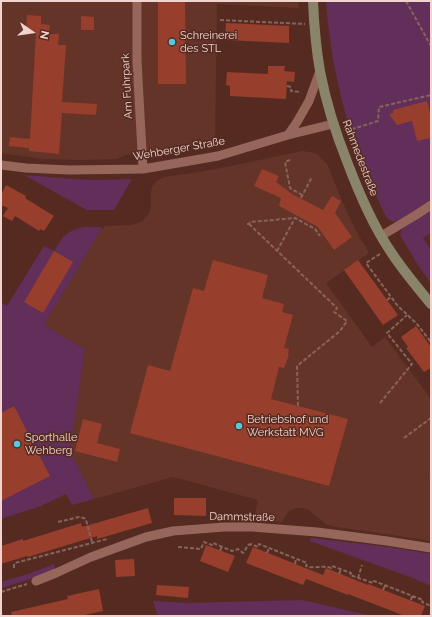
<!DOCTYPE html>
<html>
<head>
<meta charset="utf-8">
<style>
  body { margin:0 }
  #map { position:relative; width:432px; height:617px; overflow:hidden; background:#552b21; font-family:Raleway,sans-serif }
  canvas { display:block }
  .frame { position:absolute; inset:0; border:2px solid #f0d4cd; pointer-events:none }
  .north { position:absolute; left:12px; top:12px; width:40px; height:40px; -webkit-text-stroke:3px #552b21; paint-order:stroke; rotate:103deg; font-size:11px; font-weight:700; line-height:16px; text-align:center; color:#f0d4cd }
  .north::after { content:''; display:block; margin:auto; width:14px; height:18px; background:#f0d4cd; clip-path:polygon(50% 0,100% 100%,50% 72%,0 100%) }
</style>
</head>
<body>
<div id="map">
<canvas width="432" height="617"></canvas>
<div class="frame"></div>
<div class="north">N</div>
</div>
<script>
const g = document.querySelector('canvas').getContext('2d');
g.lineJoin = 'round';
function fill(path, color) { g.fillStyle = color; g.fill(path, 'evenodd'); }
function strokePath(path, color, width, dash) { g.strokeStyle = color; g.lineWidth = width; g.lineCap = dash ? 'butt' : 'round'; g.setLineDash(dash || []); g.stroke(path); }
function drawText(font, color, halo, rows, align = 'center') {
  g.font = font + ' Raleway,sans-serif'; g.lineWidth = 3; g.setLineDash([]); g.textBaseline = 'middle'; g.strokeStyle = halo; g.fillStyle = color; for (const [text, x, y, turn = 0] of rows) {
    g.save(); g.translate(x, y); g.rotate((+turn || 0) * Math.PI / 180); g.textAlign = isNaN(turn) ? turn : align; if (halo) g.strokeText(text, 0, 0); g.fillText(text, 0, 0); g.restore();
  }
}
fill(new Path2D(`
  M1 1H298L299 8 217 4 215 140 202 145 201 144 169 153 160 151 125 155 117 159 81 160 44 159 1 153Z
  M303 151 314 153 318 155 327 164 342 201 355 229 369 253 326 283 372 347 385 337 431 399V541L393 535 336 527 326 524 307 509 301 508H295L288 512 282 522 254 520 258 500 173 477 94 499 69 451 85 349 43 325 102 228 103 229 105 226 133 225 143 221 148 214 151 209V192L152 187 157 181 164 177 192 173 221 168Z`), '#653429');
fill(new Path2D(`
  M326 1H431V199C420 208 407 218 393 222L386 217 365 172 350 130 342 101 333 60 328 24Z
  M24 175 74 179 97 180 132 179 114 210H87Z
  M431 210V233L423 238 431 250V284L416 262 400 235 402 229Z
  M85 227H100L102 228 44 325 85 349 70 451 94 499 72 505 66 494 41 506 1 519V302L7 306 44 246 54 251C63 236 67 230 85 227Z
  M311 538 389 547 431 554V586L413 578 310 541V539Z
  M54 564 55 569 50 573 1 588V582L31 573Z
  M302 600 372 616H158L153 601 188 603Z`), '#622e5a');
fill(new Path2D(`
  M158 1H185L186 84H158Z
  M27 15 41 16V24L50 25 49 34H59L58 45H66L62 102 97 104 96 115 62 113 59 154 29 151V148L9 146 10 137 30 139 36 33H26Z
  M81 16 94 17V30H81Z
  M226 23 289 26V43L225 40Z
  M268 66H285L284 71 295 72 294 82 287 81 286 99 230 96V86L226 85 227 72 268 74Z
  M427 101 431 117V138L417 141 412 121 397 125 389 114 393 113V110Z
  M262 169 279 176 276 182 292 194 323 210 332 196 341 201 335 213 352 237 334 250 318 227 279 206 281 198 254 186Z
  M6 185 26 196 25 198 54 216 44 231 40 229 39 231 15 216 12 221 3 216 8 208 1 205V195Z
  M54 251 73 262 43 313 24 302Z
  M213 260 268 275 262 298 284 304 282 312 293 315 284 348 289 349 288 355H289L284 368 279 367 271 399 348 419 329 486 130 433 148 365 170 371 193 288 204 291Z
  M358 260 398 315 383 325 344 270Z
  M416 326 431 347V368L424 372 406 348 408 347 401 337Z
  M14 406 50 476 1 501V413Z
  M83 419 102 424 97 443 120 449 117 462 75 451Z
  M174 498H206V516L174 515Z
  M148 508 152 523 97 539V536L28 557 27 556 1 564V546L23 539V541L81 523 82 527Z
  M206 545 235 556 228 572 200 561Z
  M253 547 323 575 326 568 368 585V584L425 606 421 616H405L348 594V595L306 579 303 585 246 563Z
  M134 559 135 576 116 577 115 560Z
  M157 585 189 587 188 598 156 595Z
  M99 589 103 611 80 616H12L11 612 68 599 67 596Z`), '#973e2c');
strokePath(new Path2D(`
  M406 1 431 46
  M220 20 305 24
  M287 86 291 87V91L301 92
  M346 131 378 121 379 107 431 95
  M290 160 285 162 290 188 302 195
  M301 198 312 177
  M247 224H249L250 222 295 218 315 229 320 236
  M249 224 337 308 334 312 347 321 340 331 297 366 298 406
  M277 251 295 218
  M380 254 366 263 397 305 417 324 431 342
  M387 300 391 297
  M380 403 412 364 387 333 407 315
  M404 438 431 418
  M430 475 431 474
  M58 522 79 517 84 518 86 520 92 542
  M249 544 250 545 251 544 258 547 259 544 307 563 306 566C314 569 323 565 331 568L332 566 351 573 350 575 373 583 374 581 423 600 422 602 431 606
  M179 548V547L201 549 204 542 212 545 213 543 232 551 238 549 243 553 249 544
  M220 551 222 546
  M267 553 269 548
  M295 564 296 559
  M14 568V564L15 563 107 539
  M339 574 341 569
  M358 578 362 565
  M383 590 385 586
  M1 592 27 584
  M411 600 412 596`), '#88635a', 2, [4, 2]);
strokePath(new Path2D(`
  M137 1V61L143 169
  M288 135 297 122 309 101 320 71
  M1 165 26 168 69 170 143 169 218 156 288 135 333 124
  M381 236 416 215 431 205
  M36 581 56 573 91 557 146 537 173 531 224 527H252L317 532 387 541 431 548`), '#96665b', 9);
strokePath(new Path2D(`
  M313 1C314 24 316 48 320 71 326 103 336 134 348 164 359 193 371 222 389 249 401 268 416 286 431 304`), '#8a846a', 10);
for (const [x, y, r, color] of [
  [172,42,4,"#56c9e1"],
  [239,426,4,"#56c9e1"],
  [17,444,4,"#56c9e1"]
]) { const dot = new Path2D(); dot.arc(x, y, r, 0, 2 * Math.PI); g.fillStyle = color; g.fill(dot); strokePath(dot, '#552b21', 1.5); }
drawText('11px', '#f0d4cd', '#552b21', [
  ["Schreinerei",180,36],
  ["des STL",180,49],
  ["Betriebshof und",247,420],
  ["Werkstatt MVG",247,433],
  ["Sporthalle",25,438],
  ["Wehberg",25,451]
], 'left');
drawText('11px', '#f0d4cd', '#552b21', [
  ["Am Fuhrpark",127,86,-93],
  ["Wehberger Straße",179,149,-10],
  ["Rahmedestraße",360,158,69],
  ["Dammstraße",242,517,1]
]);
</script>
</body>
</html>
